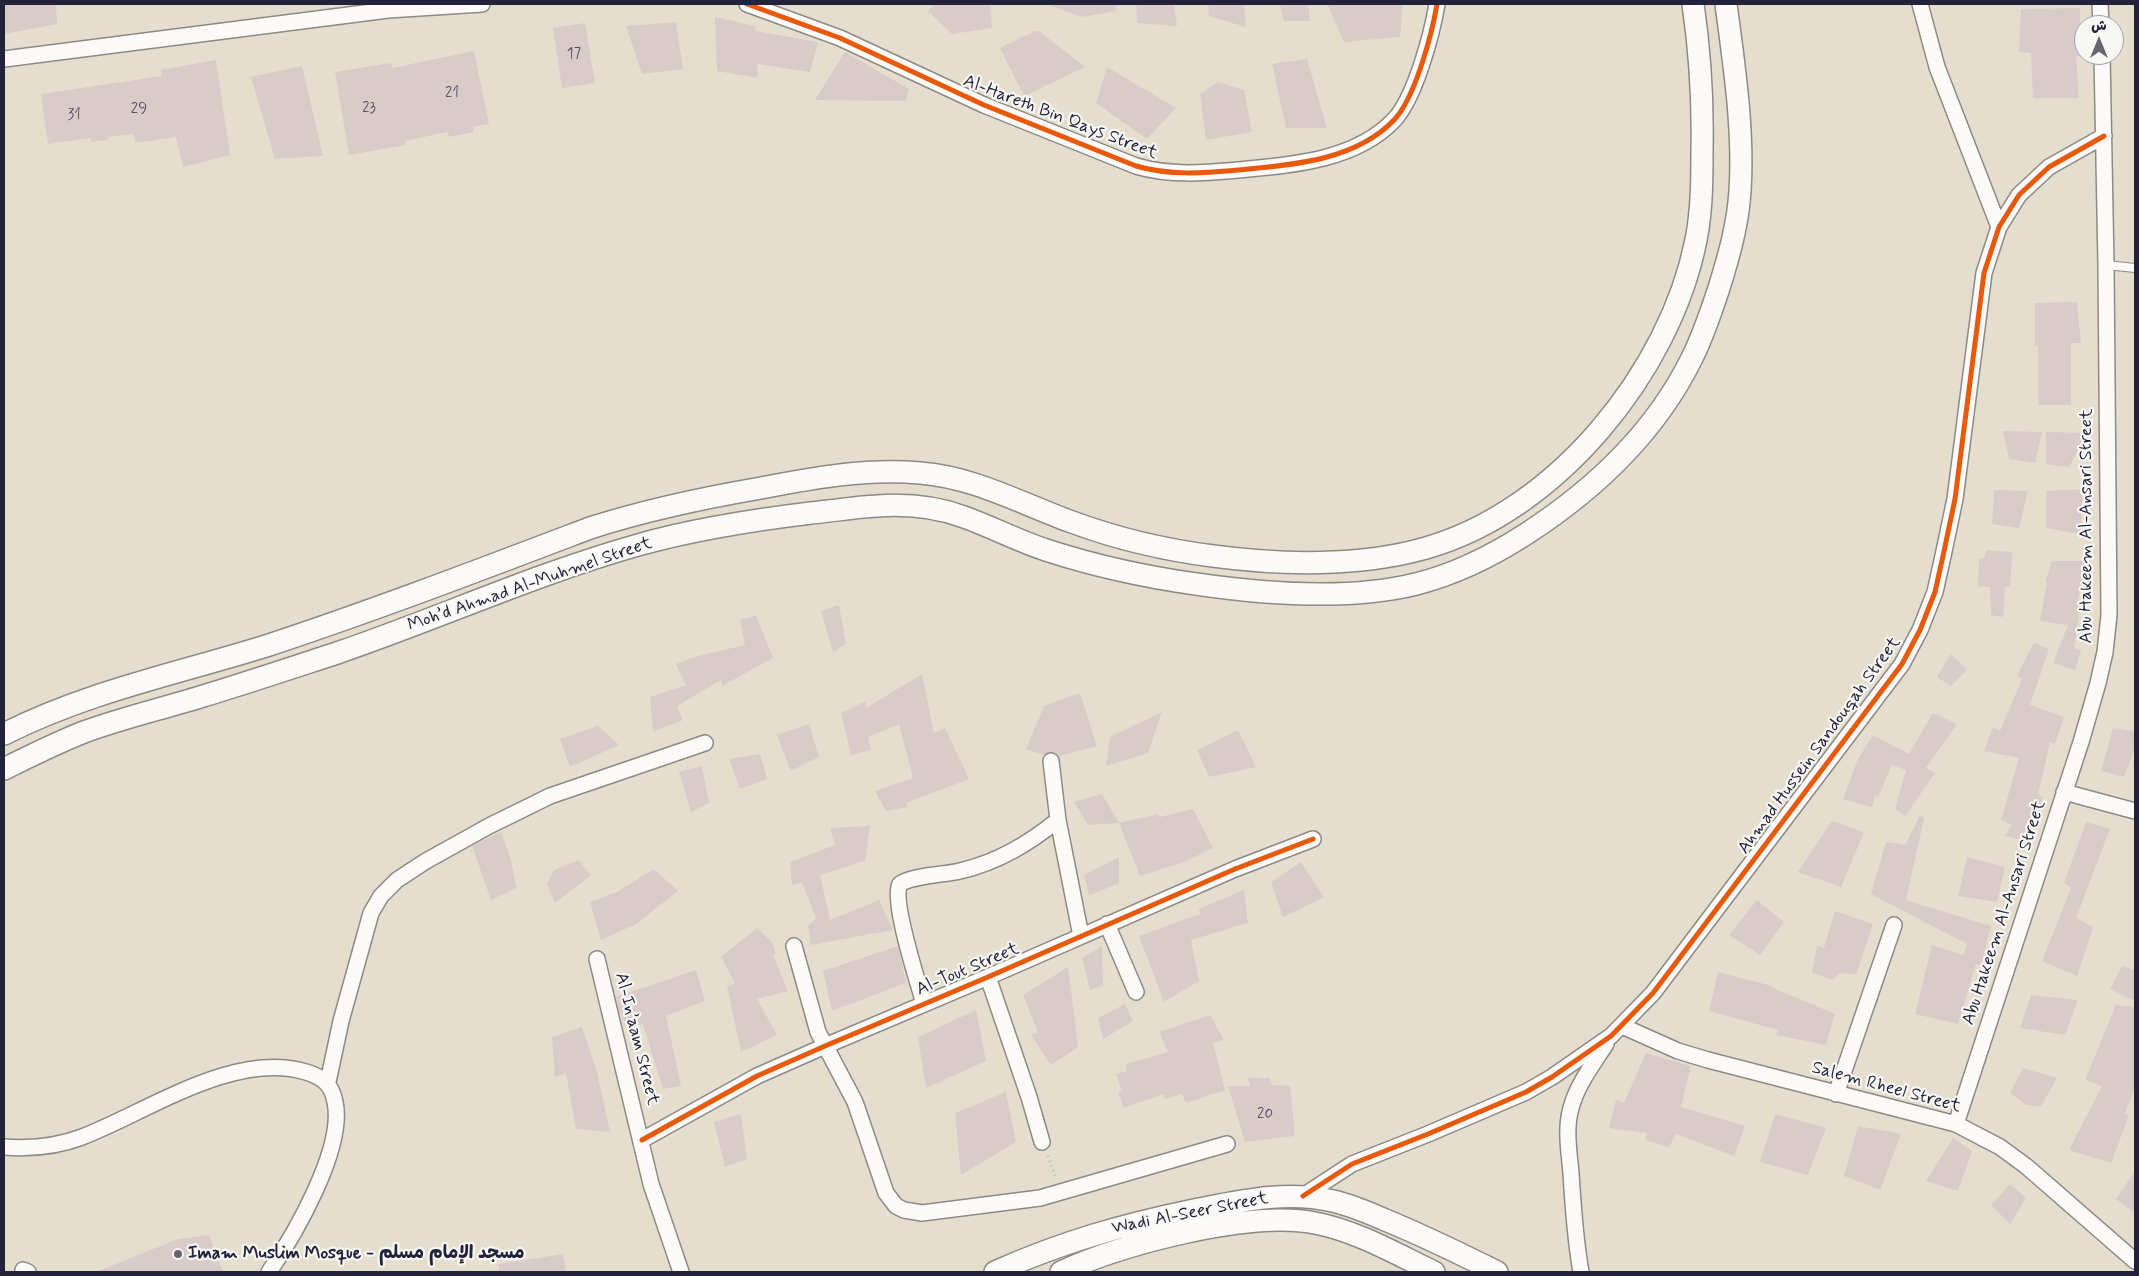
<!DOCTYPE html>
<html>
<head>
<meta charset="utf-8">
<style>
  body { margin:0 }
  #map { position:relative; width:2139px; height:1276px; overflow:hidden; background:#e5dece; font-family:Mynerve,"Playpen Sans Arabic",sans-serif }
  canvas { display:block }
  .frame { position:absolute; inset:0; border:5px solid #22223b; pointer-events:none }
  .north { position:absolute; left:2074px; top:15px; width:50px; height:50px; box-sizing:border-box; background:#f6f6f2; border:1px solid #a1a1a9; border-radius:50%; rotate:0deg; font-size:14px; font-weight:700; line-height:20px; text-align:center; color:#22223b }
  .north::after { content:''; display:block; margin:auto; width:18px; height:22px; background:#66646e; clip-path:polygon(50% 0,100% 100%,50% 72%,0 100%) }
</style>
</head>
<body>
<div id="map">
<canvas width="2139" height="1276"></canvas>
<div class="frame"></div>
<div class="north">ش</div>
</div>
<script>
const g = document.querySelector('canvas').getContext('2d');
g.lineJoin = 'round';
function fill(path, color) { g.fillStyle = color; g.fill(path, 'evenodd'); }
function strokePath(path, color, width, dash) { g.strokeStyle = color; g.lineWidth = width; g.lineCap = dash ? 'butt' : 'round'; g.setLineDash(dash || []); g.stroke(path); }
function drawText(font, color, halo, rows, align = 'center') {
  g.font = font + ' Mynerve,"Playpen Sans Arabic",sans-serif'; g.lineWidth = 4.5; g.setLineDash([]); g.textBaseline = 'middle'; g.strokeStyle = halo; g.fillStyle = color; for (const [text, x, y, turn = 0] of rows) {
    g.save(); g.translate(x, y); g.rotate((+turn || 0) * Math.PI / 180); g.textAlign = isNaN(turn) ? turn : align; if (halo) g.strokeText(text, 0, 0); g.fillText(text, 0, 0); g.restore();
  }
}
fill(new Path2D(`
  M4 4H56L57 24 4 34Z
  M934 4H990L992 28 952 34 928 11Z
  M1051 4H1116V11L1082 17 1051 6Z
  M1136 4H1174L1177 26 1137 23Z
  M1208 4H1244L1246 27 1209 16Z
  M1280 4H1308L1310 21H1284Z
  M1327 4H1403L1400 37 1344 42Z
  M2080 8V56H2076L2079 98H2033L2031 53 2019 52 2021 9Z
  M715 17 755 26 756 31 818 42 810 72 757 64 758 78 717 71Z
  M676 22 683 69 642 74 626 26Z
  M585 23 595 83 562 88 553 28Z
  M1035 31H1039L1085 67 1024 96 1000 48Z
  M474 51 489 124 473 127 474 132 449 137 448 132 405 141 406 145 349 155 335 72 391 63 392 68Z
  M845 52 909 89 906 101 815 100Z
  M1307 59 1327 128H1286L1272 64Z
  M216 60 230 155 183 167 176 137 135 143 134 134 108 137V140L91 142V138L48 144 41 94 162 76 161 70Z
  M302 66 323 156 275 159 251 77Z
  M1107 67 1176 108 1147 139 1096 103Z
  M1218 82 1244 90 1252 132 1206 140 1200 94Z
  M2077 302 2081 343H2071V405H2038V346H2035V303Z
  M2003 431 2042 432 2035 463 2009 459Z
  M2046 432 2087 433 2069 467 2046 464Z
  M2083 489 2080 534 2046 528V491Z
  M1994 490 2028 491 2019 528 1992 524Z
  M1986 550 2012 552 2010 587H2005L2003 617 1991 615 1990 587 1978 586 1979 559 1984 558Z
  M2052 561H2085L2078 602H2081L2074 648 2081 650 2075 670 2053 663 2068 625 2040 621 2047 583H2045Z
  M839 605 846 644 833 652 821 611Z
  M756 615 773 658 722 686 721 680 677 706 683 720 653 732 650 697 686 685 676 664 694 657 745 645 740 620Z
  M2034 643 2049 649 2030 705 2064 717 2055 744 2050 742 2038 795 2043 796 2031 842 2005 836 2012 825 2001 820 2019 758 1984 751 1993 727 2000 731 2022 679 2017 675Z
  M1951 654 1967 670 1951 686 1937 677Z
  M922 674 934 733 945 728 969 779 906 803 908 807 886 811 875 791 913 778 899 724 868 737 871 750 851 755 841 713 866 701V708Z
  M1080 693 1097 746 1059 756 1054 752H1049L1044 755 1026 749 1044 706Z
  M1162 712 1148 753 1106 766 1110 737Z
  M1933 713 1957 724 1926 768 1935 773 1905 816 1895 809 1906 770 1892 765 1878 797 1875 795 1872 807 1843 799 1858 759 1873 735 1909 754Z
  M809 724 819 757 791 771 777 735Z
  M598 726 619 745 570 767 560 739Z
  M2113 728 2135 731V748L2124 777 2101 771Z
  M1238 730 1256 767 1209 777 1197 750Z
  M760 754 767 779 740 789 729 759Z
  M702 766 709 803 691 812 679 772Z
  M1102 794 1119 823 1088 825 1074 802Z
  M1193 809 1213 848 1187 861 1140 876 1119 823 1158 814 1160 817Z
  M1920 816 1924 818 1906 900 1991 926 1981 965 1976 964 1958 1024 1915 1014 1932 945 1963 955 1967 944 1871 894 1886 842 1905 845Z
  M1832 821 1864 832 1841 887 1798 872Z
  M2086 822 2110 829 2076 918 2093 927 2077 976 2042 961 2071 888 2064 883Z
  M870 826 865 861 820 875 830 920 879 900 893 930 811 945 808 926 816 918 802 882 792 886 790 862 835 845 830 828Z
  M501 832 511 859 516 888 491 900 472 846Z
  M1119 857V883L1089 896 1084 875Z
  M1967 857 2005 867 1997 902 1958 896Z
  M578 860 591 875 555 903 547 884 554 870Z
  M1301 862 1324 897 1283 917 1271 882Z
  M654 869 678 891 636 924 601 940 590 902 617 892Z
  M1244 890 1248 923 1191 940 1199 981 1164 1002 1139 936 1200 914 1199 909Z
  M1757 900 1784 922 1760 955 1729 935Z
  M1835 911 1873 924 1856 975 1840 973 1833 980 1812 973 1817 946 1824 948Z
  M757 928 772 942 776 954 773 955 788 991 757 999 777 1035 741 1052 727 986 735 983 721 957Z
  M898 946 906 983 832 1011 823 971Z
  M1102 946 1103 985 1090 990 1082 958Z
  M2122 966 2135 970V1001L2110 989Z
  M1068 967 1078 1047 1051 1065 1031 1035 1038 1032 1023 995Z
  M696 970 705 1001 666 1016 681 1086 663 1089 643 1024 628 1029 618 1008 616 997Z
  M1718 972 1772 986 1771 987 1835 1014 1826 1045 1776 1035 1778 1030 1709 1011Z
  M2031 995 2078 1000 2065 1035 2020 1028Z
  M1125 1004 1133 1021 1103 1039 1098 1018Z
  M2116 1005 2135 1007V1086L2125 1114 2129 1115 2111 1163 2069 1150 2102 1086 2085 1080Z
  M976 1010 986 1061 926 1088 918 1037Z
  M1210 1015 1224 1040 1213 1043 1225 1090 1186 1103 1182 1094 1165 1099 1164 1094 1124 1108 1118 1092 1122 1091 1116 1074 1127 1071 1126 1064 1168 1052 1159 1032Z
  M582 1027 597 1072 610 1132 576 1129 566 1073 555 1077 552 1037Z
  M1646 1053 1691 1066 1681 1107 1745 1126 1734 1156 1676 1134 1669 1147 1645 1140 1647 1133 1609 1128 1616 1100 1624 1103Z
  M2023 1068 2057 1078 2041 1106 2026 1105 2010 1093Z
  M1248 1078H1270L1272 1085 1290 1086 1295 1136 1245 1142 1228 1086H1250Z
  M1006 1092 1016 1142 961 1175 955 1113Z
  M741 1114 747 1159 725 1167 714 1122Z
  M1775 1114 1826 1128 1808 1175 1760 1162Z
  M1858 1126 1901 1134 1880 1190 1844 1176Z
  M1953 1138 1972 1151 1958 1191 1926 1181Z
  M2135 1171V1213L2116 1199Z
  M2010 1184 2026 1198 2010 1224 1991 1205Z
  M209 1235 223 1272H96L178 1239Z
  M563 1254 566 1272H499V1264Z`), '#d9cbc8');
const service = new Path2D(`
  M2106 265 2135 268`);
const minor = new Path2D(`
  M747 4 840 38 984 105 1136 166C1170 176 1204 173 1238 170 1291 165 1355 161 1394 120 1415 98 1432 34 1437 4
  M1920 4 1937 67 1999 227
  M2100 4 2101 25
  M4 59 388 10 482 4
  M1051 761 1058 820 1081 936
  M2064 792 2135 811
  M1107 924 1136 992
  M794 946 818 1032 855 1102 886 1193 896 1206 904 1210 922 1213 1040 1198 1227 1144
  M597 959 651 1184 681 1272
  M988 977 1029 1097 1042 1142
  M924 1004C918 982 891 900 900 884 914 875 943 875 960 871 998 862 1028 844 1058 820
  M1622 1026 1678 1051 1708 1060 1956 1124 2000 1147 2026 1166 2135 1261
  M328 1082 341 1021 371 913 381 896 397 880 426 861 489 826 550 796 705 743
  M1836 1094 1894 925
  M1956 1124 2081 742 2098 683 2105 652 2109 615 2106 265 2102 55
  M642 1140 757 1076 825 1046 988 977 1235 869 1313 839
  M4 1147C31 1149 56 1147 82 1137 147 1112 235 1050 306 1072 323 1077 332 1085 335 1102 345 1148 295 1234 269 1272
  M1303 1196 1352 1164 1428 1134 1526 1092 1552 1077 1611 1036 1653 993 1902 664 1920 630 1935 592 1943 556 1955 499 1984 273 1999 227 2019 195 2049 167 2104 136
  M23 1270 28 1272
  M1581 1272C1575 1239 1573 1206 1571 1173 1569 1151 1565 1129 1571 1108 1577 1085 1593 1064 1606 1044`);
const secondary = new Path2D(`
  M4 734C90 691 176 674 266 646 375 610 482 569 590 528 646 510 703 498 761 488 813 478 867 468 920 473 974 477 1022 504 1072 522 1118 539 1165 550 1213 556 1280 565 1360 567 1426 548 1557 511 1670 371 1696 240 1702 210 1702 179 1702 149 1703 100 1700 52 1693 4
  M4 769C30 756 56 743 84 732 122 718 161 709 200 697 246 683 291 668 337 653 437 619 535 574 638 545 694 529 753 520 811 513 833 511 855 507 877 506 906 504 937 507 964 517 992 527 1018 541 1046 550 1095 566 1146 577 1196 584 1265 594 1348 601 1416 584 1456 574 1492 556 1526 534 1594 490 1655 432 1691 360 1703 337 1711 312 1719 288 1729 256 1738 224 1740 191 1744 129 1734 65 1726 4
  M995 1272C1062 1242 1122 1225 1194 1210 1240 1201 1286 1190 1333 1201 1350 1205 1367 1212 1383 1219 1422 1235 1459 1253 1497 1272
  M1061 1272C1123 1244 1249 1210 1315 1223 1357 1231 1396 1254 1434 1272`);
strokePath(service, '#8d8a85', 10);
strokePath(minor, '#8d8a85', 18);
strokePath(secondary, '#8d8a85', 24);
strokePath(new Path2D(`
  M1048 1156 1056 1178`), '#bcbaba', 3, [1, 4]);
strokePath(service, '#fbfaf8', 8);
strokePath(minor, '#fbfaf8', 15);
strokePath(secondary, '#fbfaf8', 21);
strokePath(new Path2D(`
  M747 4 840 38 984 105 1136 166C1170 176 1204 173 1238 170 1291 165 1355 161 1394 120 1415 98 1432 34 1437 4
  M642 1140 757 1076 825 1046 988 977 1235 869 1313 839
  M1303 1196 1352 1164 1428 1134 1526 1092 1552 1077 1611 1036 1653 993 1902 664 1920 630 1935 592 1943 556 1955 499 1984 273 1999 227 2019 195 2049 167 2104 136`), '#e8590c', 5);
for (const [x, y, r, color] of [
  [178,1254,5,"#66646e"]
]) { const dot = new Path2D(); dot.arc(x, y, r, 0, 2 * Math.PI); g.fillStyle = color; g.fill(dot); strokePath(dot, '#f6f6f2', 2); }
drawText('15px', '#504c5e', null, [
  ["17",574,55],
  ["21",452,94],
  ["23",369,109],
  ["29",139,110],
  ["31",74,116],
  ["20",1265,1115]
]);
drawText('18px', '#22223b', '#f6f6f2', [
  ["Al-Hareth Bin Qays Street",1060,118,21],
  ["Abu Hakeem Al-Ansari Street",2087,526,-90],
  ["Moh’d Ahmad Al-Muhmel Street",530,585,-19],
  ["Ahmad Hussein Sandouqah Street",1820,746,-54],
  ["Abu Hakeem Al-Ansari Street",2005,913,-72],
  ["Al-Tout Street",968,970,-23],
  ["Al-In’aam Street",636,1039,76],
  ["Salem Rheel Street",1886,1088,15],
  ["Wadi Al-Seer Street",1190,1214,-11]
]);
drawText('bold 18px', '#22223b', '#f6f6f2', [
  ["Imam Muslim Mosque - مسجد الإمام مسلم",188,1254]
], 'left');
</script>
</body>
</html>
